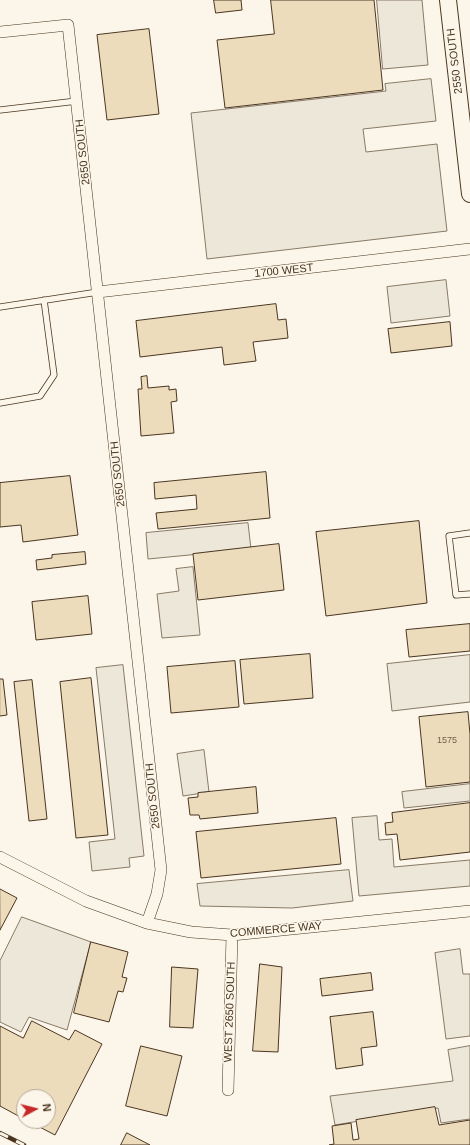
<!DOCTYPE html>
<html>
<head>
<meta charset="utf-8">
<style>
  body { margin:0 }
  #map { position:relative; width:470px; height:1145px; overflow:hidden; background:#fbf6e9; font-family:Helvetica,sans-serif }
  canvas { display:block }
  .north { position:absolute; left:16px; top:1089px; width:40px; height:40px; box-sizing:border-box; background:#fbf6e9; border:1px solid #b4a999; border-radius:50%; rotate:83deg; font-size:11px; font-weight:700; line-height:16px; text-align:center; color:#4a3520 }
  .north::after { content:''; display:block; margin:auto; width:14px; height:18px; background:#c62828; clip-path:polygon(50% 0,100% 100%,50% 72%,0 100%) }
</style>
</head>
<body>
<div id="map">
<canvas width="470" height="1145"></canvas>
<div class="north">N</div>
</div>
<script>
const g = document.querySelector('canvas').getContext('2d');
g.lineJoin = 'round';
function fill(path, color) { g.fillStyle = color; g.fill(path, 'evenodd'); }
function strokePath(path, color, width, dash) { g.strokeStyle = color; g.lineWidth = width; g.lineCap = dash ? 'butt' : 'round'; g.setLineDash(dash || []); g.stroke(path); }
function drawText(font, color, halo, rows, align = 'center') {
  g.font = font + ' Helvetica,sans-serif'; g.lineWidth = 3; g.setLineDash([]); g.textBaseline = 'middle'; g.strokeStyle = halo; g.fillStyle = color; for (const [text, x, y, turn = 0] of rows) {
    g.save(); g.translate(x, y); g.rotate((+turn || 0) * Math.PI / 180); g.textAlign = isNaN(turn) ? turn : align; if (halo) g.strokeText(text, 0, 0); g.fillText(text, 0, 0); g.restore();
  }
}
const parking = new Path2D(`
  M377 0H422L428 65 383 69Z
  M431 79 436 121 363 129 366 152 437 144 447 231 207 259 191 113 386 91 385 84Z
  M446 280 450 316 391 323 387 287Z
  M248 523 251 549 148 559 146 533Z
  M193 567 200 635 162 638 157 594 179 591 176 569Z
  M470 655V702L392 711 387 664Z
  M123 665 144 856 129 858 130 867 92 871 89 842 115 839 96 668Z
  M204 750 209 792 183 796 177 754Z
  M470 784V801L404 808 402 792Z
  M377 816 379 840 392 839 394 867 470 860V886L359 896 352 818Z
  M349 870 353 901 292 908 200 906 197 884Z
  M22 917 91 942 67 1030 29 1017 21 1032 0 1022V961Z
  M460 949 463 974H470V1036L446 1039 435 953Z
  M470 1046V1119L441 1123 438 1108 335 1125 330 1096 453 1081 448 1050Z`);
fill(parking, '#ede7d9');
strokePath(parking, '#887966', 1);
const building = new Path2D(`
  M214 0H241L242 10 216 13Z
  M271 0H374L383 90 225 108 217 40 274 34Z
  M149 29 159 114 107 120 97 35Z
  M276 304 278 320 286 319 288 338 253 342 256 361 224 365 222 347 140 357 136 321Z
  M450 322 452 346 391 353 388 329Z
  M147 376 148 388 169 386V390L176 389 177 401 171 402 174 433 141 436 138 389H142L141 377Z
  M266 472 270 518 158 529 156 513 197 509 196 495 155 499 154 483Z
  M70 476 78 535 23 542 21 525 0 527V483Z
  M419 521 427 603 326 616 316 532Z
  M279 544 284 590 198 600 193 554Z
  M85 552 86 564 37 570 36 560 52 558V555Z
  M88 596 92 634 36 640 32 602Z
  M470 624V651L409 657 406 630Z
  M310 654 313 698 244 704 240 660Z
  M235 661 239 707 171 713 167 667Z
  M91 678 108 835 76 838 60 682Z
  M0 679H3L7 715 0 716Z
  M32 680 47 819 29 821 14 682Z
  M468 712 470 734V782L426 787 419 717Z
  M256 787 258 813 200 819 199 815H190L188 798 198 797V793Z
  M470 803V852L400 860 397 834 386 835 385 823 393 822 392 813Z
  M336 818 341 864 201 878 196 832Z
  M0 889 17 898 0 930Z
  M91 942 128 952 122 977 127 978 123 992 118 991 109 1022 74 1013Z
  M260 964 282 967 278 1052 253 1051Z
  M172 967 198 969 193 1028 170 1027Z
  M371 973 373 990 322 996 320 979Z
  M373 1012 377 1046 361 1048 363 1065 336 1069 330 1017Z
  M32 1021 69 1040 75 1030 102 1044 55 1135 28 1121H48V1097H24V1119L0 1106V1026L23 1038Z
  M141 1046 182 1056 167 1116 126 1106Z
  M435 1107 439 1125 470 1120V1145H329L334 1144 332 1126 351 1123 353 1140 359 1139 356 1120Z
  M127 1133 150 1145H121Z`);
fill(building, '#ecdcbc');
strokePath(building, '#4a3520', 1);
const service = new Path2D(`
  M0 110 77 101
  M0 307 98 292
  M0 403 40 396 54 375 44 300
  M470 533 449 536 456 595 470 594`);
const minor = new Path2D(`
  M0 32 68 25 161 870 157 894 147 923
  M98 292 470 249
  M0 857 86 901 147 923 191 932 232 935 470 911
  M228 1090 232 935`);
const secondary = new Path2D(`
  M448 0 470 194`);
strokePath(service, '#4a3520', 7);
strokePath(minor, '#4a3520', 12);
strokePath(secondary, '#4a3520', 18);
strokePath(service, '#fbf6e9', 5.5);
strokePath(minor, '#fbf6e9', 11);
strokePath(secondary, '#fbf6e9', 16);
const rail = new Path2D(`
  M0 1133 24 1145`);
strokePath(rail, '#4a3520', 4.5);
strokePath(rail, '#fbf6e9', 3, [9]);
drawText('9px', '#725f47', null, [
  ["1575",447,741]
]);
drawText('11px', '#4a3520', '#fbf6e9', [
  ["2550 SOUTH",455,61,-97],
  ["2650 SOUTH",83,152,-96],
  ["1700 WEST",284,271,-6],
  ["2650 SOUTH",118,474,-96],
  ["2650 SOUTH",153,796,-96],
  ["COMMERCE WAY",276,930,-5],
  ["WEST 2650 SOUTH",230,1012,-88]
]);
</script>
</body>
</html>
